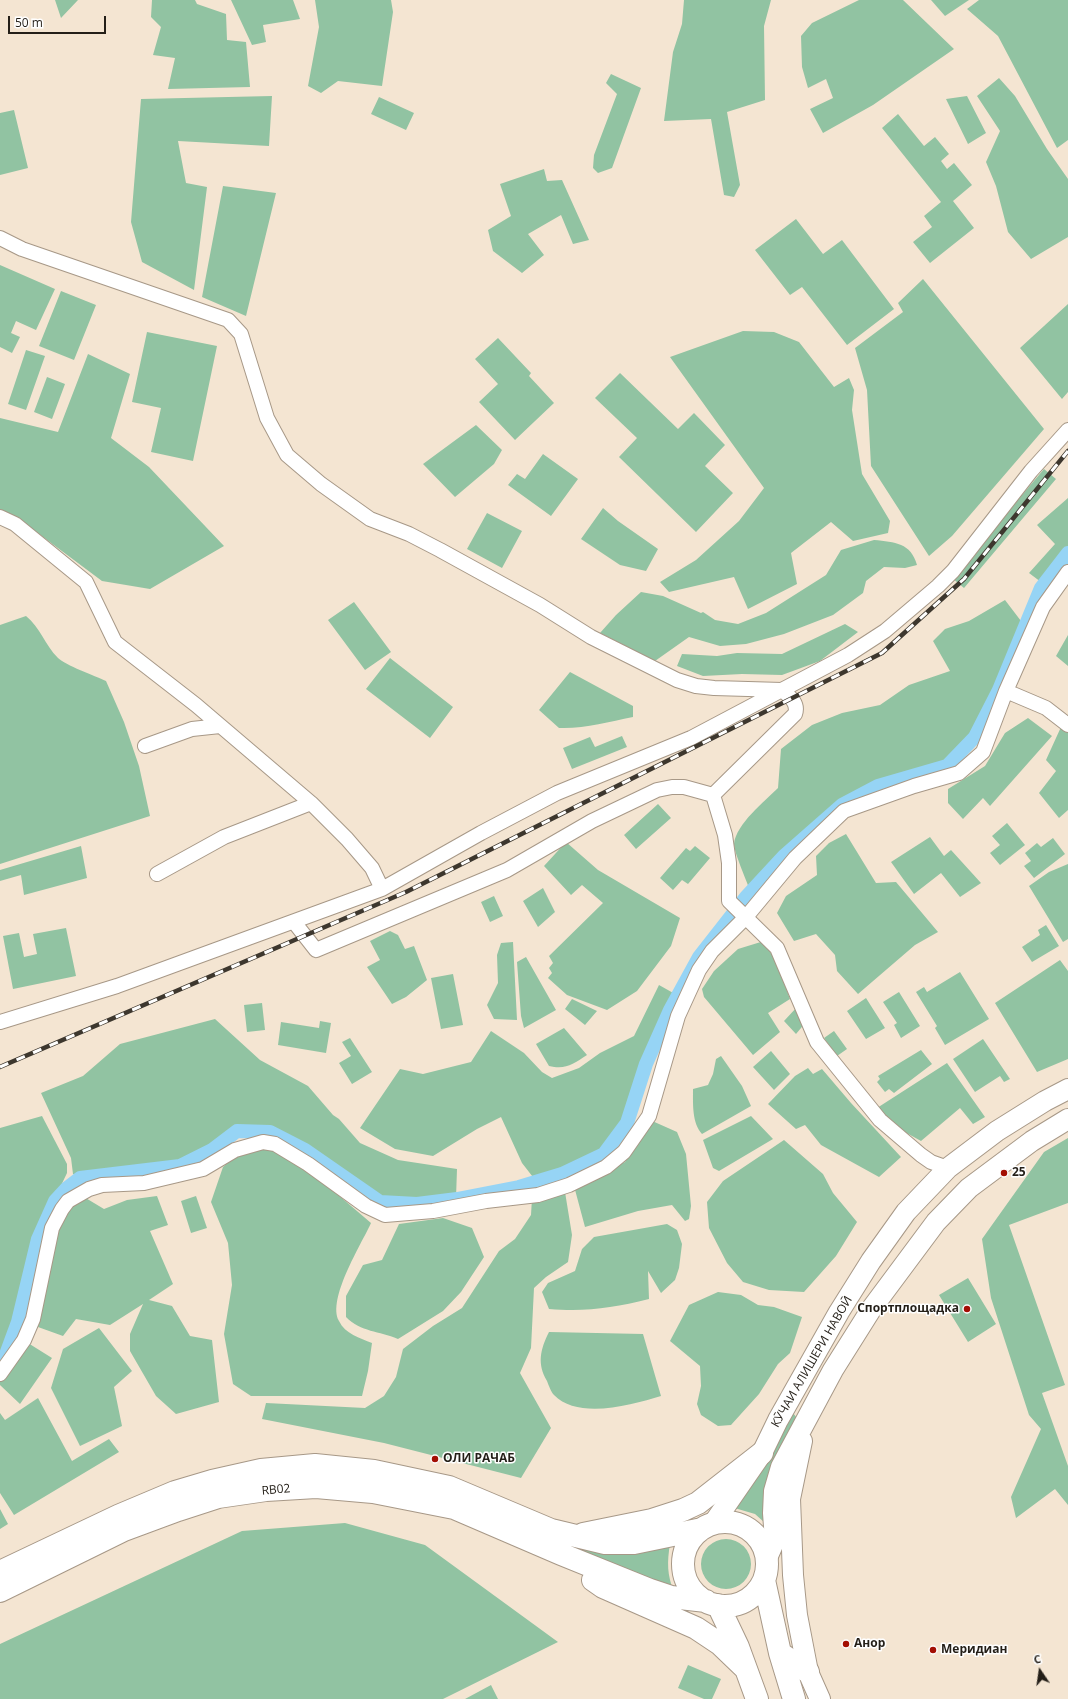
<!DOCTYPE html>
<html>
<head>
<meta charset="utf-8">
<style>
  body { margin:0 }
  #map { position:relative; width:1068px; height:1699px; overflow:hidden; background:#f4e5d2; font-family:"Open Sans",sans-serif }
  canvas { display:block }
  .north { position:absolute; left:1020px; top:1651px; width:40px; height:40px; -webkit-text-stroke:3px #fff; paint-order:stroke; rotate:347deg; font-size:11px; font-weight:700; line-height:16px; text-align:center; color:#241f18 }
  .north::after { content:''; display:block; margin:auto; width:14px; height:18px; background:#241f18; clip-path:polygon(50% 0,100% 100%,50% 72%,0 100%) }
  .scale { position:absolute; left:8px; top:16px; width:98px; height:18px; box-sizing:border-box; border:2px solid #241f18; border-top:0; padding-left:5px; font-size:12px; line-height:14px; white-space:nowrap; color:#241f18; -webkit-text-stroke:3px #fff; paint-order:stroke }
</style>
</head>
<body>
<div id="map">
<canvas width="1068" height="1699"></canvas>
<div class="north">С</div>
<div class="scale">50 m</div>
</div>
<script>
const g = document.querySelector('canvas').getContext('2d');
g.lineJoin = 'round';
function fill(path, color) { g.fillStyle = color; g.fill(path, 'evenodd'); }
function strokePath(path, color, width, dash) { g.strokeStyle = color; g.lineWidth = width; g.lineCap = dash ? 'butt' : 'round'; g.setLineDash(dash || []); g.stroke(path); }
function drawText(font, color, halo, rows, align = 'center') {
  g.font = font + ' "Open Sans",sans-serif'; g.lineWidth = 3; g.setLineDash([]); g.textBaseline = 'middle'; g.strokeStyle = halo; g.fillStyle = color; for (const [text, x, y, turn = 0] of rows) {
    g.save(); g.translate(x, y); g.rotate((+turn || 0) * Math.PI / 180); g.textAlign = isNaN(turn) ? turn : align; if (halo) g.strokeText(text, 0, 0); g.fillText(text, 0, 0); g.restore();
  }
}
fill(new Path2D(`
  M55 0H78L61 18Z
  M152 0H195L197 4 226 14 227 40 246 42 250 87 168 89 175 58 153 55 161 27 151 17Z
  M231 0H293L300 19 263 25 266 42 252 45Z
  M315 0H391L393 12 382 86 338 81 321 93 308 86 319 27Z
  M684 0H771L764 26 765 100 727 112 740 185 734 197 724 195 711 119 664 121 673 52 682 24Z
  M859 0H903L954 49 873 105 823 133 810 109 833 98 826 79 808 88 802 67 801 36 812 23Z
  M931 0H969L945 16Z
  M979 0H1068V140L1057 148 998 36 967 9Z
  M611 74 641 88 612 168 598 173 593 168 594 155 617 94 606 83Z
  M999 78 1015 96 1047 149 1068 179V237L1031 259 1008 232 996 186 986 162 1000 131 977 96Z
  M272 96 269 146 178 141 186 183 207 187 194 290 142 262 131 222 141 99Z
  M967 96 986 133 968 144 946 99Z
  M379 97 414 113 406 130 371 114Z
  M14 110 28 168 0 175V113Z
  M898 114 924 146 935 137 949 154 941 161 947 169 954 163 972 185 953 201 974 228 930 263 913 242 932 227 924 216 941 202 882 128Z
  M544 169 547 181 562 180 589 240 573 244 561 215 528 234 544 255 522 273 493 251 488 230 511 216 500 184Z
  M223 186 276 193 246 316 202 297Z
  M796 219 823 254 842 240 894 309 847 345 802 287 790 295 755 250Z
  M0 265 55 289 36 330 16 321 11 333 20 337 12 353 0 347Z
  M923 279 1044 429 952 536 929 556 871 466 867 390 855 348 903 312 898 303Z
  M61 291 96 305 74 360 39 346Z
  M1068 304V392L1062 399 1020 348Z
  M743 331 774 332 799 342 834 387 849 378 854 390 852 410 862 474 890 521 888 533 853 541 831 522 791 553 797 584 748 609 734 577 669 592 660 582 696 560 739 521 764 488 670 357Z
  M147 332 217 346 193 461 151 452 161 408 132 402Z
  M498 338 531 373 529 376 554 403 515 440 479 402 498 384 475 359Z
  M26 350 45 356 26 410 8 404Z
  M88 354 130 374 111 438 149 467 224 546 150 589 102 581 19 519 0 509V418L58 432Z
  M620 373 678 429 694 413 725 445 705 466 733 493 696 532 619 457 637 438 595 398Z
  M47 377 65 384 52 419 34 412Z
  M476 425 502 450 494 464 455 497 423 464Z
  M543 454 578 479 551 516 508 485 517 474 525 479Z
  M1044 469 1056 479 964 588 952 578Z
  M1068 498V547L1041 582 1029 573 1055 544 1037 525Z
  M603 508 618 521 658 549 646 571 620 565 581 539Z
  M487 513 522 531 502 568 467 549Z
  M874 540C895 542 911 543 917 565L905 568 884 567 866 581 863 593 833 615 784 634 746 644 720 646 689 637 655 661 600 633 616 615 641 592 663 596 701 613 703 612 715 620 738 624 766 613 826 575 841 550Z
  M1005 600 1021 621 997 685 974 733 944 761 875 785 839 802 782 852 749 888C746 879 734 852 734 844 736 824 765 801 778 788L781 749 812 725 842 713 880 705 909 685 950 671 933 641 945 629 969 621Z
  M354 602 391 652 365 670 328 620Z
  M26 616C40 627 45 645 58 658 65 665 95 676 106 681L124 722 139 766 150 816 0 864V625Z
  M845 624 858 632 820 661 782 675 742 674 703 676 677 666 682 654 717 656 737 653 782 654Z
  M1068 635V666L1056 656Z
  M390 658 453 707 430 738 366 689Z
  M570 672 633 706V717C608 722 584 729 559 728L539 710Z
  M1028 718 1052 736 990 806 983 798 963 819 948 803V789L985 766 1005 733Z
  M1061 727 1068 731V810L1059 818 1039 793 1056 771 1046 760Z
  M622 736 627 747 572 769 563 748 590 737 595 747Z
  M658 804 671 818 636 849 624 835Z
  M1007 823 1025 845 1000 865 990 853 1000 845 992 836Z
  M846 834 876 883 896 882 938 932 915 945 858 994 837 971 835 955 816 934 794 941 777 913 786 896 817 875 816 856 829 843Z
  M930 837 944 856 951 850 981 883 960 897 941 873 914 894 891 862Z
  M1053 838 1065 854 1034 878 1024 866 1031 861 1025 853 1037 843 1041 847Z
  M566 842 598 870 680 918 671 946 637 991 607 1010 567 995 548 978 552 973 549 968 553 963 549 956 603 903 582 885 571 895 544 866Z
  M81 846 87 878 24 895 21 875 0 881V870Z
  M695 846 710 858 688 884 682 880 673 890 660 878 686 848 690 851Z
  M1068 864V939L1063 942 1029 886 1049 872Z
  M543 888 555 912 538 927 523 901Z
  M494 896 503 916 490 922 481 902Z
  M1046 925 1059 946 1032 962 1022 947 1040 935 1038 930Z
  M66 928 76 976 13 989 3 936 19 933 24 957 37 954 33 934Z
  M390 931 398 935 405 949 414 946 427 980 406 997 392 1004 367 967 380 960 370 941Z
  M764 941 777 964 790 999 768 1013 780 1032 753 1055 704 997 702 989 714 971 738 949Z
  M513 942 517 1020 494 1019 487 1005 498 983 497 955 501 943Z
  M526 957 556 1010 524 1028 521 1016 517 962Z
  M1060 960 1068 971V1059L1037 1072 995 1003Z
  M960 972 989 1019 945 1045 935 1028 937 1026 916 992 924 987 927 992Z
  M453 974 463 1025 441 1029 431 978Z
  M659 985 675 994 644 1064 625 1122 603 1153 562 1172 536 1181 522 1163 501 1117 477 1129 433 1156 395 1149 360 1128 400 1069 423 1074 471 1062 491 1031 524 1053 542 1072 552 1078 579 1068 600 1053 634 1036Z
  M899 992 920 1026 901 1038 894 1025 897 1023 883 1002Z
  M866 998 885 1028 866 1039 847 1011Z
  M572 999 597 1011 585 1025 565 1009Z
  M262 1003 265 1030 247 1032 244 1005Z
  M797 1007 806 1022 796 1034 784 1021Z
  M215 1019 260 1060 308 1086 333 1115 339 1119 360 1143 398 1160 457 1169 456 1198 418 1202 381 1200 307 1149 271 1130 237 1129 211 1149 180 1165 119 1170 79 1176 73 1174 71 1158 41 1093 83 1076 120 1044Z
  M320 1021 331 1023 326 1053 278 1045 281 1022 319 1028Z
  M564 1028 587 1055C573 1064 566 1070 549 1066L536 1044Z
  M834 1031 847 1049 837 1056 824 1038Z
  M350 1038 372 1072 352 1084 339 1063 351 1056 342 1042Z
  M983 1039 1010 1079 1004 1082 1000 1076 975 1092 953 1059Z
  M921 1050 932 1064 894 1093 889 1089 885 1092 877 1082 880 1079 878 1076Z
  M771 1051 790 1074 774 1090 753 1067Z
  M721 1056 742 1086 751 1106 702 1134C692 1123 693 1104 693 1089L708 1085 713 1074 716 1059Z
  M947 1063 985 1117 973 1124 960 1108 921 1141 894 1126 877 1108Z
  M808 1068 813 1074 822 1069 851 1103 901 1157 879 1177 821 1145 805 1125 796 1129 768 1104 795 1076Z
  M42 1116 67 1164V1173L35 1240 16 1323 0 1358V1128Z
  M751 1116 773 1139 719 1171 713 1168 703 1140Z
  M650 1120 677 1132 686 1154 691 1206 689 1219 685 1221 672 1205 638 1211 585 1227 574 1186 625 1162Z
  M1068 1138V1203L1009 1225 1065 1385 1042 1393 1068 1466V1505L1055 1489 1016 1518 1011 1497 1041 1429 1029 1415 991 1298 982 1239 1044 1152Z
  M784 1140 823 1174 833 1193 857 1222 836 1256 804 1292 769 1290 743 1282 727 1263 709 1228 707 1202 723 1181Z
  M242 1150H279L309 1170 371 1223C361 1245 327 1299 339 1321 345 1334 360 1338 372 1343L368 1371 362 1396H251L233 1384 224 1334 232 1285 228 1243 211 1202 223 1167Z
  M565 1192 572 1235 568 1262 546 1277 534 1288 531 1348 520 1373 551 1428 521 1478 384 1443 262 1419 266 1403 365 1408 384 1396 396 1377 403 1349 433 1326 462 1308 499 1251 515 1239 531 1215 532 1198Z
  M79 1194 104 1209 127 1200 157 1196 168 1225 150 1231 173 1284 149 1300 172 1306 190 1336 212 1340 219 1402 176 1414 156 1396 130 1351V1334L143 1304 110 1325 76 1319 63 1336 38 1327 57 1224Z
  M196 1196 207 1228 191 1233 181 1201Z
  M443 1218 472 1228 484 1257 461 1292 443 1311 398 1339C379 1331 361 1332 346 1317V1296L363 1265 382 1260 399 1224Z
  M667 1224 677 1230 682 1244 679 1268 675 1280 661 1293 648 1271 649 1299C613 1308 586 1312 549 1309L542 1292 548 1283 575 1271 582 1249 594 1237Z
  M968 1278 996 1324 968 1342 939 1295Z
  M718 1292 741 1295 758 1305 774 1307 802 1317 790 1353 778 1364 759 1394 731 1425 718 1426 701 1415 697 1404 701 1386 700 1366 670 1341 689 1305Z
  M99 1328 132 1371 114 1387 122 1426 80 1446 51 1388 63 1349Z
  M549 1332 643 1334 661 1396C632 1405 578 1420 554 1395 551 1392 549 1386 547 1381 537 1364 540 1350 549 1332Z
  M28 1343 52 1358 20 1404 0 1385V1380Z
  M38 1398 72 1461 109 1439 119 1452 14 1515 0 1493V1413L5 1420Z
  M793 1413 797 1418 765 1523 755 1514 731 1507Z
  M0 1509 8 1524 0 1529Z
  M345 1523 425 1545 558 1642 443 1699H0V1644L242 1531Z
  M701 1564a25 25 0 1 1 50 0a25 25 0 1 1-50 0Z
  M553 1540 670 1544C667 1562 667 1575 674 1592Z
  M688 1665 721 1679 712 1699H704L678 1688Z
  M491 1685 498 1699H465Z`), '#91c3a2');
strokePath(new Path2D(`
  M0 1363 4 1360 18 1322 38 1239 55 1201 67 1188 80 1178 180 1166 212 1150 237 1131 270 1132 305 1150 380 1202 417 1204 457 1199 519 1187 562 1174 604 1154 627 1123 646 1064 670 1010 699 957 746 897 784 856 842 805 878 786 947 766 975 737 999 690 1041 588 1068 553`), '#96d4f5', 14);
const street = new Path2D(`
  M0 238 22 249 228 320 241 334 267 418 287 455 321 484 370 519 409 534 440 550 540 605 591 637 677 680 696 686 714 688 782 690C789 696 799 703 795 714L713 795 725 835 729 863V901L777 948 817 1042 880 1120 921 1155 931 1162 948 1168
  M0 517 15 524 86 582 115 642 196 705 311 803 347 839 372 868 382 889
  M1006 691 1046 708 1068 725
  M145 746 192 729 220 726
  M157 874 224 837 311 803
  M294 922 316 950 507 870 592 821 657 790 672 787H684L713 795
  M0 1022 117 986 382 889 481 833 557 793 691 738 848 655 885 631 938 586 953 571 1031 471 1068 430
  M0 1374 24 1340 33 1319 52 1228 62 1209 68 1201 89 1189 102 1185 144 1183 203 1169 235 1150 263 1142 275 1144 308 1164 366 1206 385 1215 433 1211 486 1201 538 1195 569 1185 606 1167 624 1152 649 1116 678 1016 699 970 712 951 746 917 795 858 844 811 914 786 959 773 983 752 1006 691 1043 607 1068 572`);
const secondary = new Path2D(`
  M802 1441 790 1499 793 1575 797 1615 808 1672 820 1699
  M713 1524 762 1453 778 1420 839 1312 871 1261 906 1212 948 1168 997 1131 1045 1101 1068 1089
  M767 1558 775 1540 773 1513 774 1491 781 1467 833 1370 872 1308 936 1222 969 1188 1032 1141 1068 1119`);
const highway = new Path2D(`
  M683 1564a42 42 0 1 1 84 0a42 42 0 1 1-84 0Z
  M583 1534 652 1520 683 1510 698 1503 762 1453
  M0 1572 118 1516 175 1492 212 1481 261 1470 315 1465 374 1471 449 1487 551 1530 605 1543H634L702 1529
  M593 1580 603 1587 696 1628 720 1644 745 1668
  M764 1580 780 1653 794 1699
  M0 1591 124 1530 178 1510 218 1497 266 1490 316 1487 373 1492 454 1508 561 1554 650 1590 671 1597 706 1601
  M718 1605 738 1647 757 1699
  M780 1653 808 1672`);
strokePath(street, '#a79887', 16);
strokePath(secondary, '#a79887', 22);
strokePath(highway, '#a79887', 24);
strokePath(street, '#fff', 14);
strokePath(secondary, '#fff', 20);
strokePath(highway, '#fff', 22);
const rail = new Path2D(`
  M0 1067 406 892 882 653 964 579 1068 451`);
strokePath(rail, '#3d372e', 4.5);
strokePath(rail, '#fff', 3, [9]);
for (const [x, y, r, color] of [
  [1004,1173,4,"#a30e03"],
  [967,1309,4,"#a30e03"],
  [435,1459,4,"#a30e03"],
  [846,1644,4,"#a30e03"],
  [933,1650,4,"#a30e03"]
]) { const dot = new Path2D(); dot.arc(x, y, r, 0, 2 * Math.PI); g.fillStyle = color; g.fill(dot); strokePath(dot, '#fff', 1.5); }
drawText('bold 12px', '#241f18', '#fff', [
  ["25",1012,1173],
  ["Спортплощадка",959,1309,"right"],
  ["ОЛИ РАЧАБ",443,1459],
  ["Анор",854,1644],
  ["Меридиан",941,1650]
], 'left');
drawText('12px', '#241f18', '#fff', [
  ["КӮЧАИ АЛИШЕРИ НАВОӢ",812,1362,-60],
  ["RB02",276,1490,-5]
]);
</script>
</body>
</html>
